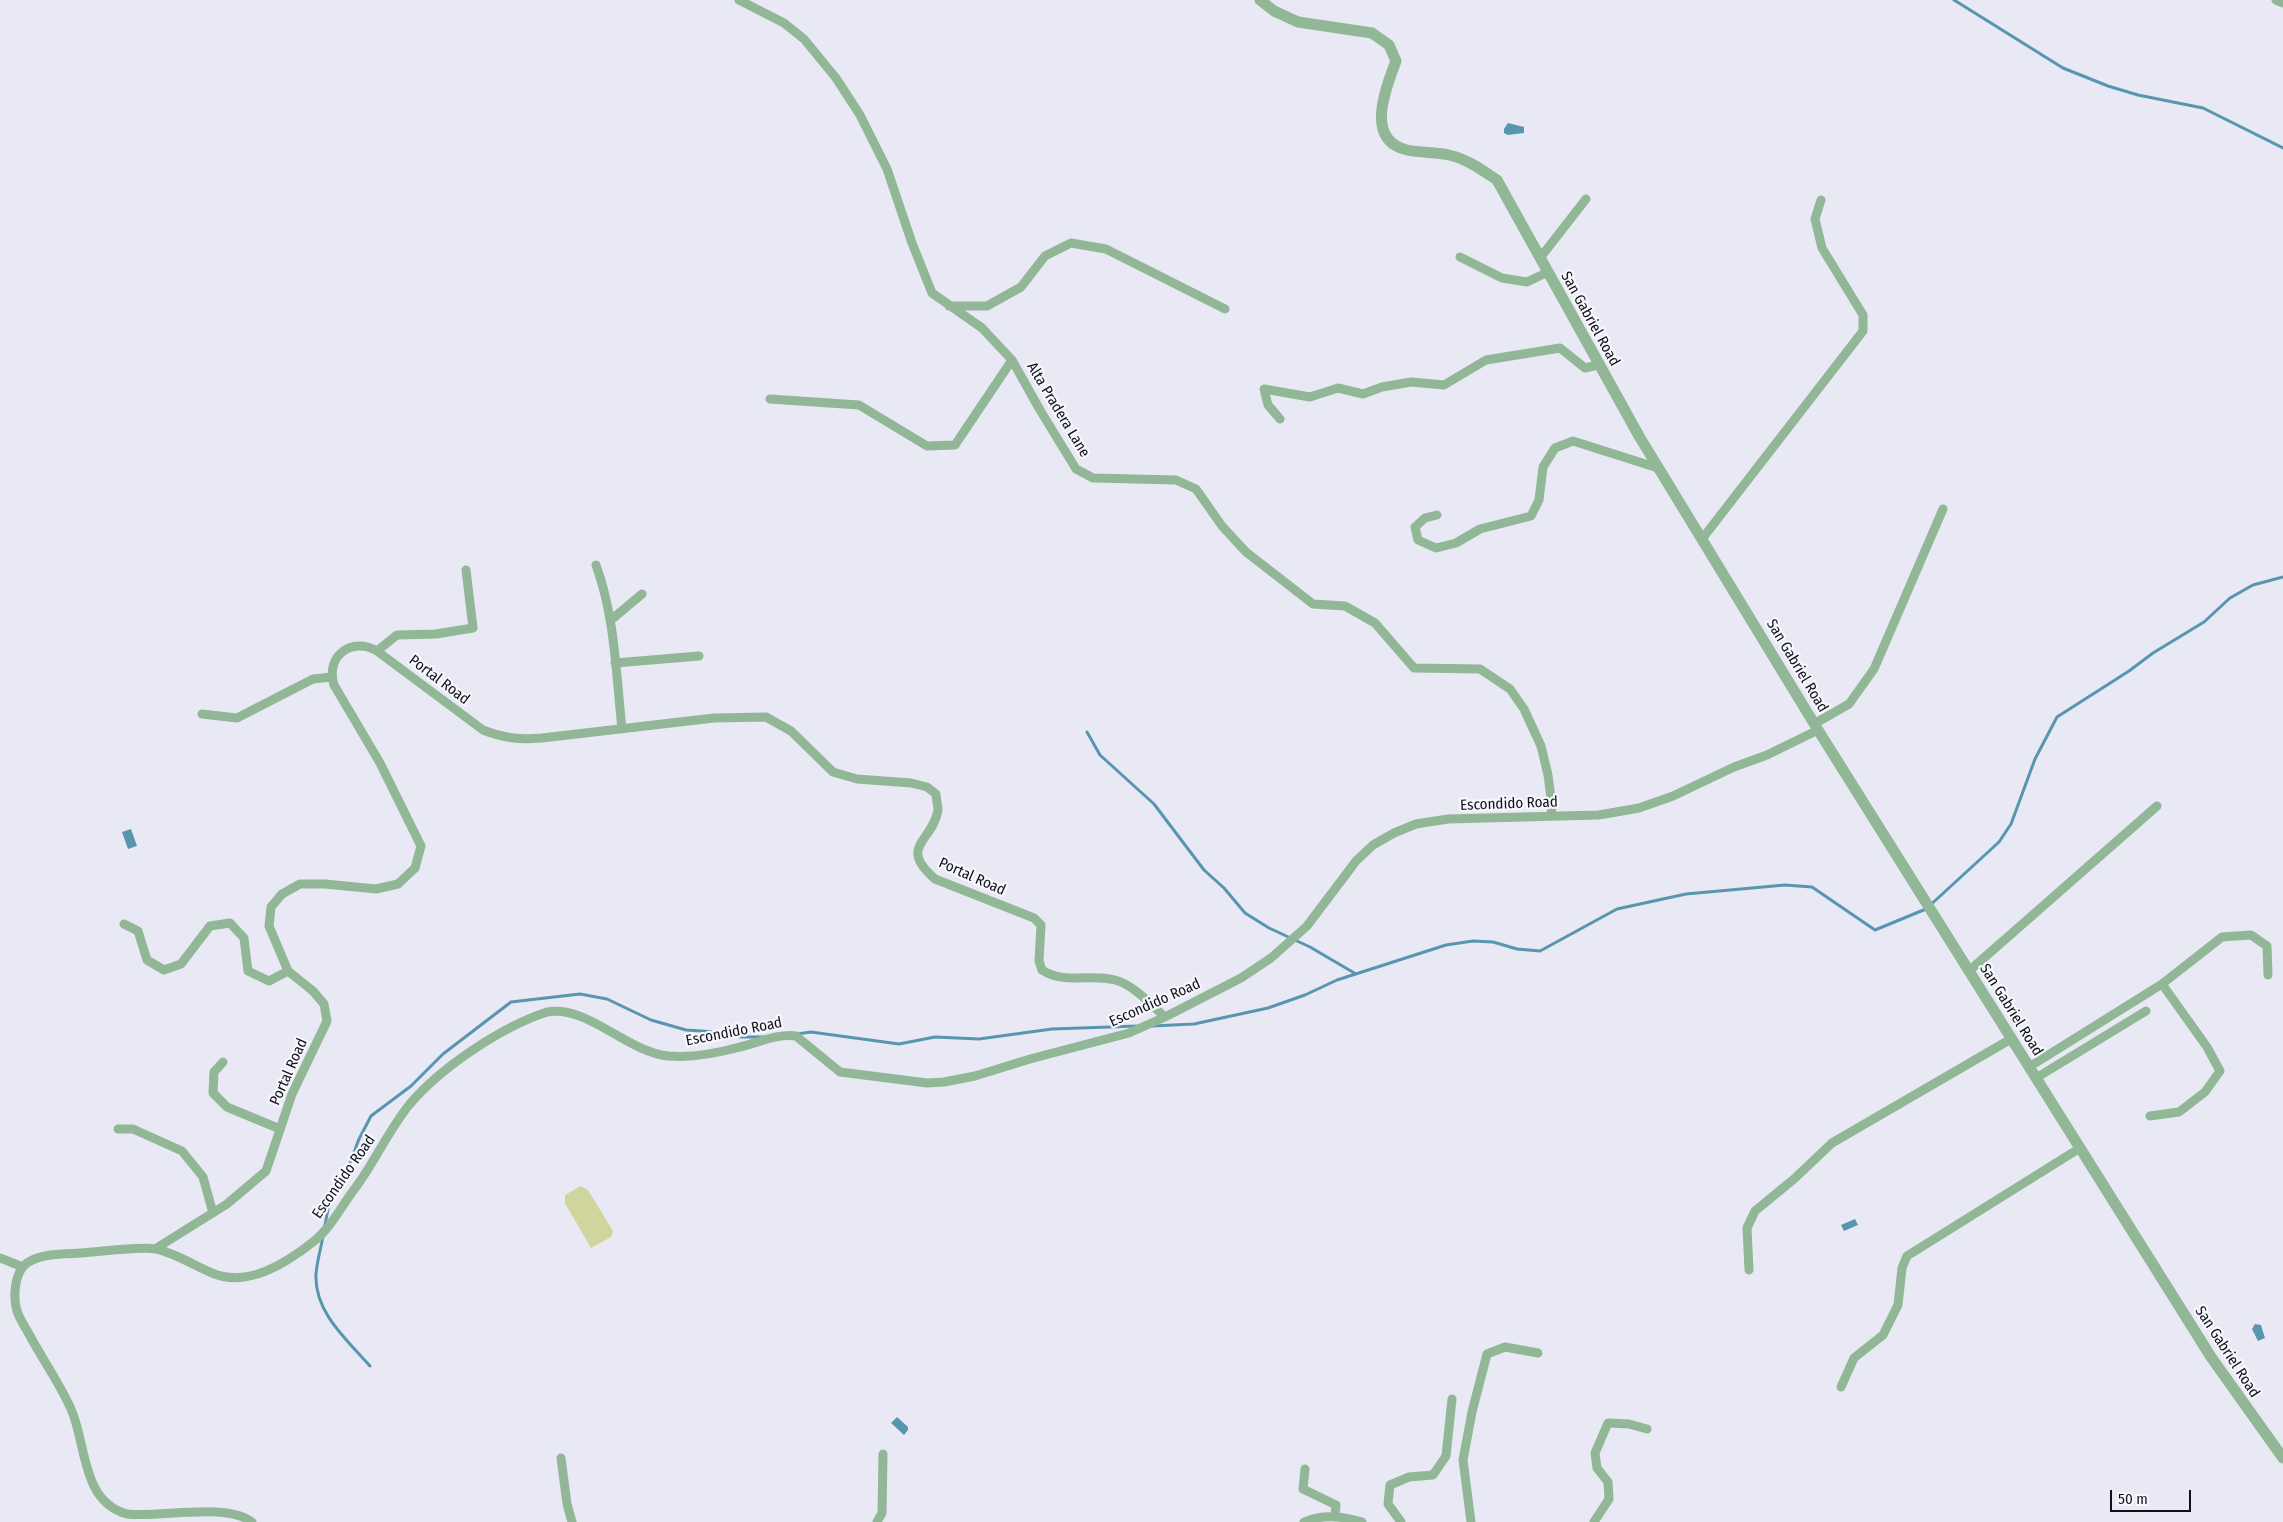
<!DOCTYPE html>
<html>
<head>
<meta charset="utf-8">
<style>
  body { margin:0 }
  #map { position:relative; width:2283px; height:1522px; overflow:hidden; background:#e8e9f4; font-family:"Fira Sans Condensed",sans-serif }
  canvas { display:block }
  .scale { position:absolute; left:2110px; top:1490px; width:81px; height:22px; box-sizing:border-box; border:2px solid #111115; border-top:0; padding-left:6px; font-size:15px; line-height:18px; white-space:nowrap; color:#111115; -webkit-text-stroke:4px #f6f6fe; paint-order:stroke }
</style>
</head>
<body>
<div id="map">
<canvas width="2283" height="1522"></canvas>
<div class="scale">50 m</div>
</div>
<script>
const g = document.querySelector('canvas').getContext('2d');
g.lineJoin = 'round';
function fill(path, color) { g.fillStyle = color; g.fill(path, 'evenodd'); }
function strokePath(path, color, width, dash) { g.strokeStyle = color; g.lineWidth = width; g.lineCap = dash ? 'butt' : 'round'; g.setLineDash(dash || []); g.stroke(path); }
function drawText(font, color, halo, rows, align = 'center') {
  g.font = font + ' "Fira Sans Condensed",sans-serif'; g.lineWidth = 4.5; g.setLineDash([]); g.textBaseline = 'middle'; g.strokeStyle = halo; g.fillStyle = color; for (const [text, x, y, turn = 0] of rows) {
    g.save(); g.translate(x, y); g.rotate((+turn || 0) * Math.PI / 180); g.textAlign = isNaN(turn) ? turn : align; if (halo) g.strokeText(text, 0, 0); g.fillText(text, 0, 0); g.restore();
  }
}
fill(new Path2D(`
  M581 1186 588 1190 613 1231 611 1237 591 1248 565 1203V1195Z`), '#d0d59e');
fill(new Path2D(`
  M1508 123 1524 127V133L1508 135 1504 133V129Z
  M131 829 137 846 128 849 122 832Z
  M1855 1219 1858 1225 1844 1231 1841 1225Z
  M2255 1324 2261 1325 2265 1338 2258 1341 2252 1329Z
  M897 1417 908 1427V1430L904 1435 891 1423Z`), '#5896b0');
strokePath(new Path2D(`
  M1954 0 2063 68 2108 86 2138 95 2203 108 2283 148
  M1087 732 1100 755 1154 804 1204 870 1224 888 1245 913 1269 928 1310 947 1356 974
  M1152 1026 1194 1024 1268 1008 1305 995 1337 980 1446 945 1473 941 1493 942 1517 949 1540 951 1617 909 1686 894 1785 885 1812 887 1875 930 1926 909 1999 842 2011 824 2035 759 2057 717 2129 671 2153 653 2204 622 2230 598 2253 585 2283 577
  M797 1034 811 1032 899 1044 935 1037 979 1039 1052 1029 1138 1026
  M325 1225 328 1209 346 1174 359 1139 371 1116 411 1086 443 1054 511 1002 580 994 607 999 651 1020 686 1030 717 1032 741 1037H763
  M323 1236C321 1248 317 1261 316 1274 314 1312 347 1340 370 1366`), '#5896b0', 3);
strokePath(new Path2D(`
  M739 0 784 23 804 39 836 78 860 115 887 169 912 243 932 293 982 328 1012 360 1040 410 1076 469 1093 478 1176 480 1196 489 1222 526 1246 552 1313 604 1345 606 1375 623 1414 668 1480 669 1510 689 1524 709 1541 746 1548 775 1552 806 1551 816
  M2276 0 2283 3
  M1460 257 1502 278 1527 282 1548 272
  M1540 258 1586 199
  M949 306H987L1021 287 1045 256 1071 243 1106 249 1225 309
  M770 399 859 405 927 446 955 445 1012 360
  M1280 419 1268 405 1264 389 1310 397 1338 388 1363 394 1382 387 1411 382 1444 385 1486 360 1560 348 1585 368 1598 365
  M1437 515 1425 518 1415 527 1418 540 1436 548 1456 543 1480 529 1531 516 1539 500 1543 467 1555 448 1573 441 1658 468
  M1702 539 1863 331V315L1822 248 1815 219 1821 200
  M596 565C615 617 616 674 622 729
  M611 620 642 594
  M377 651 397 635 436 634 473 628 466 570
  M615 663 699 656
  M202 714 237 718 313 679 332 677
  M1814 724 1849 704 1874 669 1943 509
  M124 924 138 931 147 960 164 970 181 964 210 926 230 923 244 938 248 971 269 981 288 971
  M1969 971 2157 806
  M2162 984 2222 937 2251 935 2267 946 2268 975
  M223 1062 214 1072 213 1093 227 1107 280 1129
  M2029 1067 2162 984 2207 1047 2220 1071 2205 1092 2179 1112 2150 1116
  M2036 1078 2146 1011
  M118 1129H133L182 1151 203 1177 213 1213
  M155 1249 227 1204 266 1171 292 1094 327 1021 324 1004 313 991 288 971 269 926 271 907 282 894 300 884H325L376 889 398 884 415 868 421 846 380 763 334 685C325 656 352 636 377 651L483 730C503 738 520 740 542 738L714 718 766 717 791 731 833 772 857 779 911 783 927 787 936 794C936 799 938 805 938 810 933 842 897 846 935 879L1034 918 1041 925 1039 961 1042 970C1065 985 1090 973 1115 980 1134 985 1150 1004 1165 1017
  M0 1258 23 1267
  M1749 1270 1747 1228 1755 1211 1794 1179 1832 1143 2011 1039
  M1841 1387 1854 1358 1883 1335 1898 1305 1902 1268 1907 1256 2080 1148
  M561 1458 567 1504 572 1522
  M1305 1469 1303 1489 1336 1505 1335 1516
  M252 1522C226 1502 160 1518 127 1514 81 1501 87 1445 71 1409 60 1384 43 1360 30 1336 26 1328 20 1320 17 1311 13 1298 14 1272 27 1263 42 1253 64 1254 81 1253 100 1252 139 1246 156 1249 175 1253 193 1265 212 1273 247 1288 285 1264 313 1242 331 1228 342 1205 356 1187 375 1161 389 1130 409 1105 440 1068 501 1027 547 1012 588 1005 625 1051 668 1056 691 1058 718 1053 740 1047 757 1043 779 1033 796 1036L840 1072 927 1083 944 1082 975 1076 1030 1059 1129 1033 1165 1017 1241 978 1271 958 1307 926 1356 861 1373 845 1394 833 1416 824 1448 819 1599 815 1639 808 1673 796 1734 767 1767 755 1818 730
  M877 1522 882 1513 883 1454
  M1304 1522C1322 1514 1343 1516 1362 1522
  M1401 1522 1388 1504 1390 1485 1409 1477 1433 1475 1446 1456 1452 1399
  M1471 1522 1463 1460 1472 1412 1487 1354 1505 1347 1538 1353
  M1594 1522 1609 1499 1608 1482 1597 1468 1595 1453 1608 1423 1629 1424 1647 1429`), '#91b797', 9);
strokePath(new Path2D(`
  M1260 0 1274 11 1298 22 1372 33 1389 45 1396 61C1386 88 1364 140 1407 150 1421 153 1436 152 1449 155 1467 159 1482 170 1497 180L1639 436 1818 730 2211 1357 2283 1458`), '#91b797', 11);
drawText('15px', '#111115', '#f6f6fe', [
  ["San Gabriel Road",1590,319,61],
  ["Alta Pradera Lane",1058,410,59],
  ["San Gabriel Road",1797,666,59],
  ["Portal Road",439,680,37],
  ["Escondido Road",1509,804,-2],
  ["Portal Road",972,877,24],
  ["Escondido Road",1155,1003,-24],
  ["San Gabriel Road",2011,1010,58],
  ["Escondido Road",734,1032,-11],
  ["Portal Road",289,1072,-66],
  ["Escondido Road",344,1177,-55],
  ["San Gabriel Road",2227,1352,57]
]);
</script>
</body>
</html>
